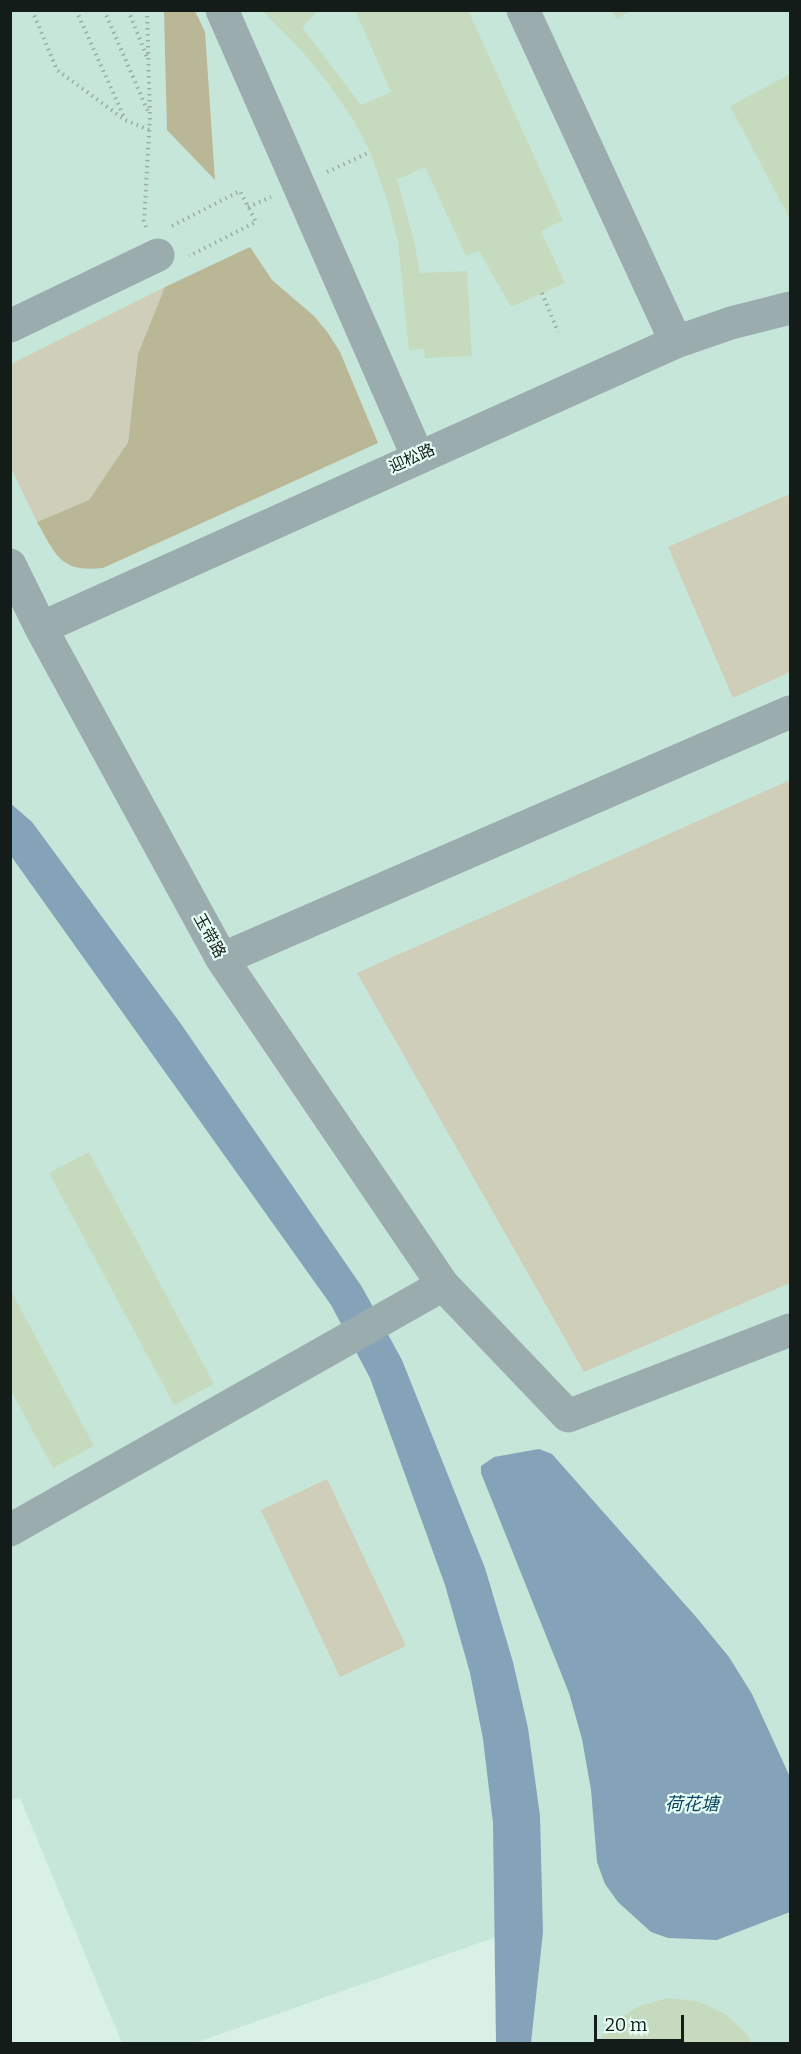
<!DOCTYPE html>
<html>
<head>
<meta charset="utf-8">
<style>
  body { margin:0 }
  #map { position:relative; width:801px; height:2054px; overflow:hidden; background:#d9f0e7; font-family:Bitter,serif }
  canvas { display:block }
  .frame { position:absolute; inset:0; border:12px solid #141c19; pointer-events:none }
  .scale { position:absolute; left:594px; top:2015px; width:90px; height:27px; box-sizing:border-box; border:3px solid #141c19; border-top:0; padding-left:8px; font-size:18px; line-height:21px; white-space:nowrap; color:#141c19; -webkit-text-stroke:4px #e7fef5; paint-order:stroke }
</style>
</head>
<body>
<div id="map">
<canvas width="801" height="2054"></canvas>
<div class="frame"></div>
<div class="scale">20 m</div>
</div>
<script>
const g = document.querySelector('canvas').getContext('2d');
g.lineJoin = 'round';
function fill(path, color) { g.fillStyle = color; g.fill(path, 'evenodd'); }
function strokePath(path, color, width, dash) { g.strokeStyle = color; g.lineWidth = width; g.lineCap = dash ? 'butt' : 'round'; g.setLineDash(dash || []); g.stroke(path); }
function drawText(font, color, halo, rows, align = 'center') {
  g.font = font + ' Bitter,"Noto Sans SC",serif'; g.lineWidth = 4.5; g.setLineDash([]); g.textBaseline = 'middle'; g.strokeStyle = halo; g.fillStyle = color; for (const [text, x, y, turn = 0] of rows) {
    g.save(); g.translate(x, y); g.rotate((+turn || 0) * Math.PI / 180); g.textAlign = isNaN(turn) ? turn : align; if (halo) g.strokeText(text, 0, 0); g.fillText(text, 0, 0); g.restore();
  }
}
fill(new Path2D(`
  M11 11H790V2043H531L542 1932 496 1937 195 2043H122L20 1798 11 1800Z`), '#c7e6da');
fill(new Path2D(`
  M165 287 138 354 128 441 89 500 37 522 11 468V364Z
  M790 494V672L733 698 668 547Z
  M790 780V1283L584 1372 357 973Z
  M327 1479 406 1646 340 1677 261 1510Z`), '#cfceb8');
fill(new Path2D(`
  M164 11H195L205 32 215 180 167 130Z
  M250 247 272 280 314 316 328 333 340 352 378 443 103 568C60 573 56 555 37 522L89 500 128 442 138 354 165 287Z`), '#bab796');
fill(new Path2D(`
  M10 803 32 822 181 1024 362 1287 402 1360 485 1568 513 1662 528 1728 540 1816 543 1932 531 2043H496L493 1823 483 1739 470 1673 445 1585 370 1378 331 1305 11 856Z
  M539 1449 552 1454 697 1618 729 1657 752 1694 790 1777V1912L717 1940 668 1938 651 1932 618 1902 605 1884 597 1862 591 1790 582 1739 569 1693 481 1473V1466L494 1457Z`), '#85a3b8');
fill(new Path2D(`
  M262 10H319L302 27 361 105 391 92 355 10H468L563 220 541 231 565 283 511 307 479 251 466 256 425 167 397 180 414 240 420 273 467 271 472 356 425 358 424 349 409 350 398 242 388 203 370 152 354 121 328 83 302 51Z
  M612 10H632L616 19Z
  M790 74V219L730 106Z
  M89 1152 214 1384 174 1405 49 1173Z
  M10 1289 94 1446 53 1468 10 1389Z
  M668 1998 698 2001 725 2014 747 2034 752 2044H596L614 2022 639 2006Z`), '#c6dbbe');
strokePath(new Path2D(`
  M32 10 57 70 125 120 149 130
  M76 10 125 119
  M104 10 149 114
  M128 10 147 57
  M327 172 370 152
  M248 207 271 197
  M172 226 240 191 256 222 189 256
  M146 227 144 221 150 117 147 10
  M542 293 558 332`), '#9aaca5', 4, [1.5, 4.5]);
strokePath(new Path2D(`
  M222 10 418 457
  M523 10 676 342
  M10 326 158 255
  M10 565 41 628 222 959 443 1285
  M41 628 676 342 731 323 790 308
  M222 959 790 712
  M10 1530 443 1285 568 1416 790 1330`), '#9aacae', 33);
drawText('16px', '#141c19', '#e7fef5', [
  ["迎松路",412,459,-24],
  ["玉带路",209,936,61]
]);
drawText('italic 18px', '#0e4664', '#e7fef5', [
  ["荷花塘",692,1805]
]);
</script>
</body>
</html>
